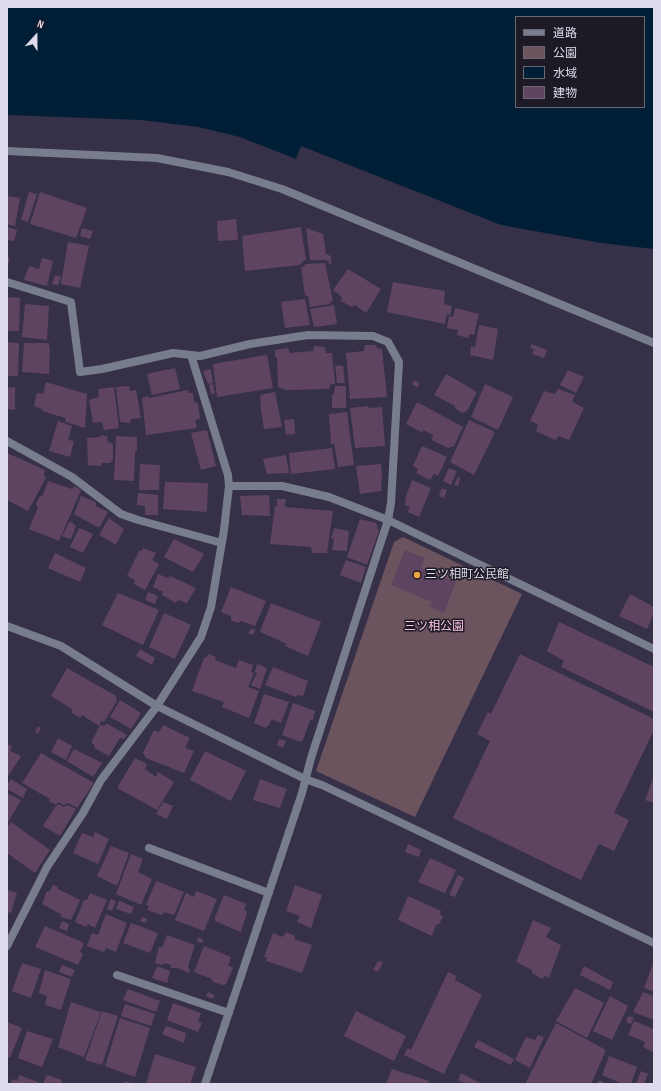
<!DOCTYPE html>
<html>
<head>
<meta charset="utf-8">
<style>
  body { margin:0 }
  #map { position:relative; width:661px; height:1091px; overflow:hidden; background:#373049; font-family:"Sofia Sans Condensed","Noto Sans JP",sans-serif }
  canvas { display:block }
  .frame { position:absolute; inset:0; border:8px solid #dfdbec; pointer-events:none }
  .legend { position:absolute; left:515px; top:16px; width:130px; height:92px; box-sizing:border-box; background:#1d1a26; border:1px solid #6b6775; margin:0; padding:5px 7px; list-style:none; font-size:12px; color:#dfdbec }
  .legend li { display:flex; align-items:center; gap:8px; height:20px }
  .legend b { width:20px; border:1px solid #6b6775 }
  .north { position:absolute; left:16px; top:16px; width:40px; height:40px; -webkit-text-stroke:3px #1d1a26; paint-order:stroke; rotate:21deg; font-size:11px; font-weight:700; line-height:16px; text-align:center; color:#dfdbec }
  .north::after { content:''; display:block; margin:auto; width:14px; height:18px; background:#dfdbec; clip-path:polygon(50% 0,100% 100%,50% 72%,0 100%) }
</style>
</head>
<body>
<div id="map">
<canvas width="661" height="1091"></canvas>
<div class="frame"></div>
<ul class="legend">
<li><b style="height:5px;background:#777d8d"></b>道路</li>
<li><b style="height:11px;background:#6c545f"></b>公園</li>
<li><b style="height:11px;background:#001f36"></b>水域</li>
<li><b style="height:11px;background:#5f4462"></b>建物</li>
</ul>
<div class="north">N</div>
</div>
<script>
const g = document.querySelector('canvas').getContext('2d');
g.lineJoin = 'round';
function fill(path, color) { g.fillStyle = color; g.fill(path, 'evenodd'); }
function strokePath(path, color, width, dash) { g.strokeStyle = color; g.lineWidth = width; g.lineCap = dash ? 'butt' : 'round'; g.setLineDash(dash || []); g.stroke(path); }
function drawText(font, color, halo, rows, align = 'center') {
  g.font = font + ' "Sofia Sans Condensed","Noto Sans JP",sans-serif'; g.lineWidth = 3; g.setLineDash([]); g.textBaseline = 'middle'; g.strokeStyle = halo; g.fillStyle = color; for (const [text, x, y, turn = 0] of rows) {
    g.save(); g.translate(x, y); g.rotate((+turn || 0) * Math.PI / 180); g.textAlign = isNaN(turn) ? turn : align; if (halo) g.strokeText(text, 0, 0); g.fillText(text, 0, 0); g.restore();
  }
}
fill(new Path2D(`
  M403 537 522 594 415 817 316 771 394 542Z`), '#6c545f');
fill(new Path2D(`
  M7 7H654V249L601 243 501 225 301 146 296 159 240 137 198 127 141 120 7 115ZM516 17H644V107H516Z`), '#001f36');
fill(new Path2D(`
  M29 192 37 194 28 222 21 220Z
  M40 192 87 208 76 238 30 224Z
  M7 196 20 198 15 226 7 224Z
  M236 219 238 240 218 241 217 221Z
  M7 227 17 230 14 241 7 240Z
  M301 227 306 260 303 261 300 265 245 271 242 236Z
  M82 228 93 231 90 239 80 236Z
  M306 228 323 234 326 254 331 256V264H329V261L325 260H310Z
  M68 242 89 246 80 288 61 284Z
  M7 257 10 258 7 269Z
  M42 258 53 261 47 286 24 280 29 266 39 269Z
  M325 263 333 301 330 302V304L310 307 308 296 305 295 301 268 304 266 306 264Z
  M348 269 381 289 366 313 355 305 352 307 341 301 342 297 333 290Z
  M55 275 61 277 58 285 52 284Z
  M393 282 445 291 444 304 452 306 450 315 447 314 445 324 387 312Z
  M7 297 20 298 19 331H7Z
  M305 299 310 325 285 328 281 302Z
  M25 304 49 306 47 340 22 337Z
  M334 305 337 324 314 327 310 309Z
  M455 308 479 314 474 335 470 334 468 338 457 335 458 330 447 328 449 316 453 317Z
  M479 325 498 329 493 360 470 355 471 346 475 347Z
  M7 342 19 343 18 376H7Z
  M24 343H49V348H50L49 374 22 372Z
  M532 344 547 350 544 358 532 354 534 349 530 348Z
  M365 345H376L377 348 382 349 387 397 350 399 346 353 364 351Z
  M314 346 325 347 326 353H332L335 384H331L329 389 286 390 278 387 277 357H275V350L288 348 290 353 313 351Z
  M267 355 273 388 217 397 213 364Z
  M335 365 343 366 345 383H337Z
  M175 368 180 389 152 395 147 374Z
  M211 369 213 383 208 384 203 371Z
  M568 370 584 377 576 393 560 385Z
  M446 374 477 392 467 411 462 413 455 408V406L434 395Z
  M414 380 419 383 418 388 412 384Z
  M46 382 87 394 85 428 66 422 65 418 42 411V409L34 406 37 393 43 394Z
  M213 384 215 394H211L209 385Z
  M485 384 513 397 498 430 471 417Z
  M129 386 130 391 136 390 141 418 131 419 130 423 120 422 116 387Z
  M335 386H346V408H332V395L334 394Z
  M15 387V410L7 409 8 388Z
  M114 387 119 428 104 430 102 422 93 423 89 400 99 397 98 389Z
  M558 389 575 395 572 402 584 408 569 440 559 436 555 440 536 431 538 424 530 421 544 391 555 394Z
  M188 390 189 393H193L194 402 198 403 200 419 195 420 197 428 146 435 142 398 148 396 149 398Z
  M275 392 282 427 264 429 260 404 261 402 260 395Z
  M417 402 463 427 454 446 448 448 432 440 433 435 423 430V433L406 424Z
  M368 406 369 408 382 407 385 446 355 448 350 408Z
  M347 412 354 465 338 467 334 444H331L329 414Z
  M294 419 295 434 286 435 284 420Z
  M469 420 495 432 474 475 450 462Z
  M58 421 72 426 68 440 74 441 70 457 49 451Z
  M207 430 216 466 201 470 191 433Z
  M101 435 107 436 108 442 113 444V460L110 463H102L101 466 88 465 87 438 100 437Z
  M116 436 137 437V450L135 452 134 481 114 480Z
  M422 446 447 457 438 476 434 474 430 480 416 473 418 469 413 466Z
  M332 448 335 469 291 474 289 453Z
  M7 453 45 470 44 475 46 478 28 511 7 500 8 461Z
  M286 455 289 473 267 474 263 459Z
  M140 464 160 465 159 490H139Z
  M381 464 382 478 381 482 382 491 360 494 356 466Z
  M449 468 457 471 451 485 443 481Z
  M458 477 460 478 458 486 454 485Z
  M412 480 431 488 419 517 408 512 410 507 405 505 406 496Z
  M48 481 72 489 74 486 81 490 59 541 29 529 38 507 36 504 40 496 43 495Z
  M165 482 208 483 207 512 163 509Z
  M442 488 447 490 444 498 439 496Z
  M138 493 158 495V515H145V506L137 505Z
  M269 495 270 516 242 515 240 496Z
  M81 496 96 502V506L108 512 99 528 74 514Z
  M277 499H286L285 507 333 511 327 553H312L311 547 270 544 275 506H277Z
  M109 518 124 529 116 545 99 535Z
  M360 519 376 523 379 531 367 565 347 557Z
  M70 521 76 526 71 539 62 536Z
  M79 528 93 534 83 553 70 547Z
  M334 528 349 531 347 551 332 550 334 539 331 538Z
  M174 539 204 554 193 572 164 557Z
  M143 548 156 553 152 560 159 564 145 590 134 584 135 580 127 576 139 551H142Z
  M405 550 425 558 421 568 456 582 444 613 430 607 432 602 391 585Z
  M55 553 86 568 80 582 48 568Z
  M346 560 366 567 361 583 340 575Z
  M158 574 168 578 170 576 196 588 187 603 178 600 176 603 162 595 163 592 153 587Z
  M231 587 266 601 255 626 241 621 238 623 231 620V616L221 612Z
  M148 592 158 596 155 604 145 600Z
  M118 593 159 610 143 645 102 625Z
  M630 594 654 607V613L647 629 619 616Z
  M271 603 321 622 308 656 285 646 287 644 260 632Z
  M164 613 191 625 175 659 149 647Z
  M559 622 654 667V712L561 667 564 661 547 651Z
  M251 629H255L253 635 248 633Z
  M140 649 155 658 152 665 136 656Z
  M208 654 216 657 215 660 236 668 239 660 253 665 251 672 254 673 248 687 259 691 249 718 222 707 224 702 192 691 204 658 207 657Z
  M520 654 654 719V730L614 813 629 820 614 851 599 844 581 880 453 818 490 741 477 734 488 712 491 714Z
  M257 664 267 668 260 689 251 685 257 673 255 672Z
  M273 667 308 681 303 696 297 695 296 697 265 685Z
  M67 668 116 696 117 701 104 722 101 721 99 726 82 715 80 718 72 713V709L51 696Z
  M264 694 289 702 281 723 272 719 268 726 265 728 254 723Z
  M120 700 141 713 131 729 110 717Z
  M293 703 315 711 313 720H310L303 740 301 742 282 735Z
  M106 723 127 735 124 739 120 738 109 756 94 748V744L91 743 100 725 105 726Z
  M163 725 190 738 185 748 194 751 184 773 146 758 143 753 154 730 159 732Z
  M38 726 41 728 38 734 35 732Z
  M58 738 72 746 66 760 51 752Z
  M279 739 286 741 283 748 277 745Z
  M7 744 12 746 10 751 21 756 9 775 7 774Z
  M74 749 102 763 93 777 67 761Z
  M205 751 246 771 231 801 190 780Z
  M41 753 94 783 77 808 68 803 64 805 58 802 56 805 49 801 50 799 22 783Z
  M135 758 147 764 145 769 156 777 158 772 174 782 157 810 117 788Z
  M654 776V803L645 800Z
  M11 779 27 789 23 798 7 789V785Z
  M260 779 287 789 280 808 253 800Z
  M7 793 21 800 7 824Z
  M163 802 173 806 167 819 156 814Z
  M59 804 64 807 67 805 76 809 60 836 43 826 55 807Z
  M11 822 50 850 35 873 7 853V828Z
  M95 832 109 839 98 864 73 853 82 833 93 837Z
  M408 844 421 850 419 857 405 852Z
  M111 846 129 853 117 886 97 876Z
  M131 854 143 859 138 872 152 879 141 905 116 894Z
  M430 858 456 870 445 893 418 882Z
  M458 875 464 878 455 897 449 895Z
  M156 881 184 892 174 915 164 912 162 915 147 910 149 906 146 905Z
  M53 885 58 887V889L80 900 71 920 61 917V914L42 904 47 891 49 892Z
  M295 885 322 895 311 928 297 922 300 916 286 911Z
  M7 890 17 893 11 913 7 912Z
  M196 891 217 899 204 931 175 920 186 893 194 897Z
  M90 893 107 900 95 928 88 924 86 927 75 922 84 900H87Z
  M224 895 246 904 244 910 247 912 241 932 215 921V917Z
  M408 896 441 911 440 914 443 917 439 924 436 925 432 936 398 920Z
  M111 899 116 901 112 911 107 909Z
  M119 901 134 907 131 914 116 909Z
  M106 914 127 923 116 952 106 948 104 952 87 946 92 933 98 935Z
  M142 917 147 919 145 923 140 921Z
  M533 920 551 928 546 937 561 945 549 978 545 976 542 979 532 973V970L516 962Z
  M62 921 69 924 67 931 59 928Z
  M131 923 158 933 150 953 123 943Z
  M45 926 84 943 80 952 83 954 78 965 35 947Z
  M286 932 295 936 294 939 312 945 302 973 266 961 267 957H264L273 933 283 937Z
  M167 935 195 945 188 966 190 969 189 973 178 968H171V965L164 963 162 965 155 963 159 947H162Z
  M198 937 204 940 201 943 197 941Z
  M204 946 231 957 228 965 233 968 226 984 223 985 213 982 212 979 194 972Z
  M378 961 383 962 378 972 373 970Z
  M654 961V992L644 988Z
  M22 963 41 969 31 998 12 991Z
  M62 965 75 970 72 977 59 972Z
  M157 966 170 971 167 983 152 978Z
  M584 966 613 982 610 990 580 975Z
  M45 970 71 979 61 1010 45 1005 47 996 39 993Z
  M448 972 456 976 455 980 482 995 444 1074 404 1055 408 1048 411 1050Z
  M575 988 604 1003 587 1038 556 1021Z
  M128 989 160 1001 156 1012 123 1000Z
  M208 992 214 995 213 999 206 996Z
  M643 992 654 996V1020L633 1012Z
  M610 996 628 1006 612 1040 593 1031Z
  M71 1002 101 1012 84 1057 58 1047Z
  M173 1003 201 1013 198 1022 202 1023 198 1032 167 1020Z
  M125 1004 155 1014 151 1026 121 1016Z
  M102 1011 118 1016 102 1065 85 1060Z
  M356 1011 406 1036 394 1061 344 1036Z
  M628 1016 634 1018 631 1024 626 1022Z
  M120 1018 150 1028 135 1077 105 1066Z
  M634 1021 654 1029 653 1052 643 1047 645 1042 628 1035Z
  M7 1022 22 1028 10 1058 7 1057Z
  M556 1023 606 1050 591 1084H525Z
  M166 1026 186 1033 184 1043 162 1034Z
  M27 1031 53 1039 42 1067 18 1058Z
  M538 1035 544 1037 530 1068 515 1060 526 1037 535 1040Z
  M478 1040 514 1059 511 1065 474 1047Z
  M155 1054 196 1067 190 1084H146Z
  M609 1056 637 1067 631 1084H623L602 1075Z
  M392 1069 429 1081 428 1084H386Z
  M641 1071 648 1074 644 1084H636Z
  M461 1073 482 1084H467L458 1080Z
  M19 1075 38 1082 37 1084H10L12 1079 17 1081Z
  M47 1075 62 1080 61 1084H43Z
  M599 1080 607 1084H597Z
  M125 1081 134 1084H124Z`), '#5f4462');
strokePath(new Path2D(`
  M7 151 157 158 228 172 282 189 654 343
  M7 282 71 302 80 372 102 369 173 353 200 356 250 344 308 335 373 336 388 342 399 362 391 503 388 520 311 758 302 793 205 1084
  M191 355 228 475 229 486
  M7 441 72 477 121 514 138 520 222 543
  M7 626 61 646 157 706 305 779 322 785 654 943
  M149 848 269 893
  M7 946 47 867 83 813 101 780 157 706 201 637 211 607 224 530 229 486H282L329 497 388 520 654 649
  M117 975 229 1013`), '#777d8d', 8);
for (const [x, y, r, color] of [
  [417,575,4,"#f3a443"]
]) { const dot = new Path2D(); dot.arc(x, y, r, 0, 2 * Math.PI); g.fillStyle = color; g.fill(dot); strokePath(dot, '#1d1a26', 1.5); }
drawText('12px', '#dfdbec', '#1d1a26', [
  ["三ツ相町公民館",425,575]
], 'left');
drawText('12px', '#fbc4de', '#1d1a26', [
  ["三ツ相公園",434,627]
]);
</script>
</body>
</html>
